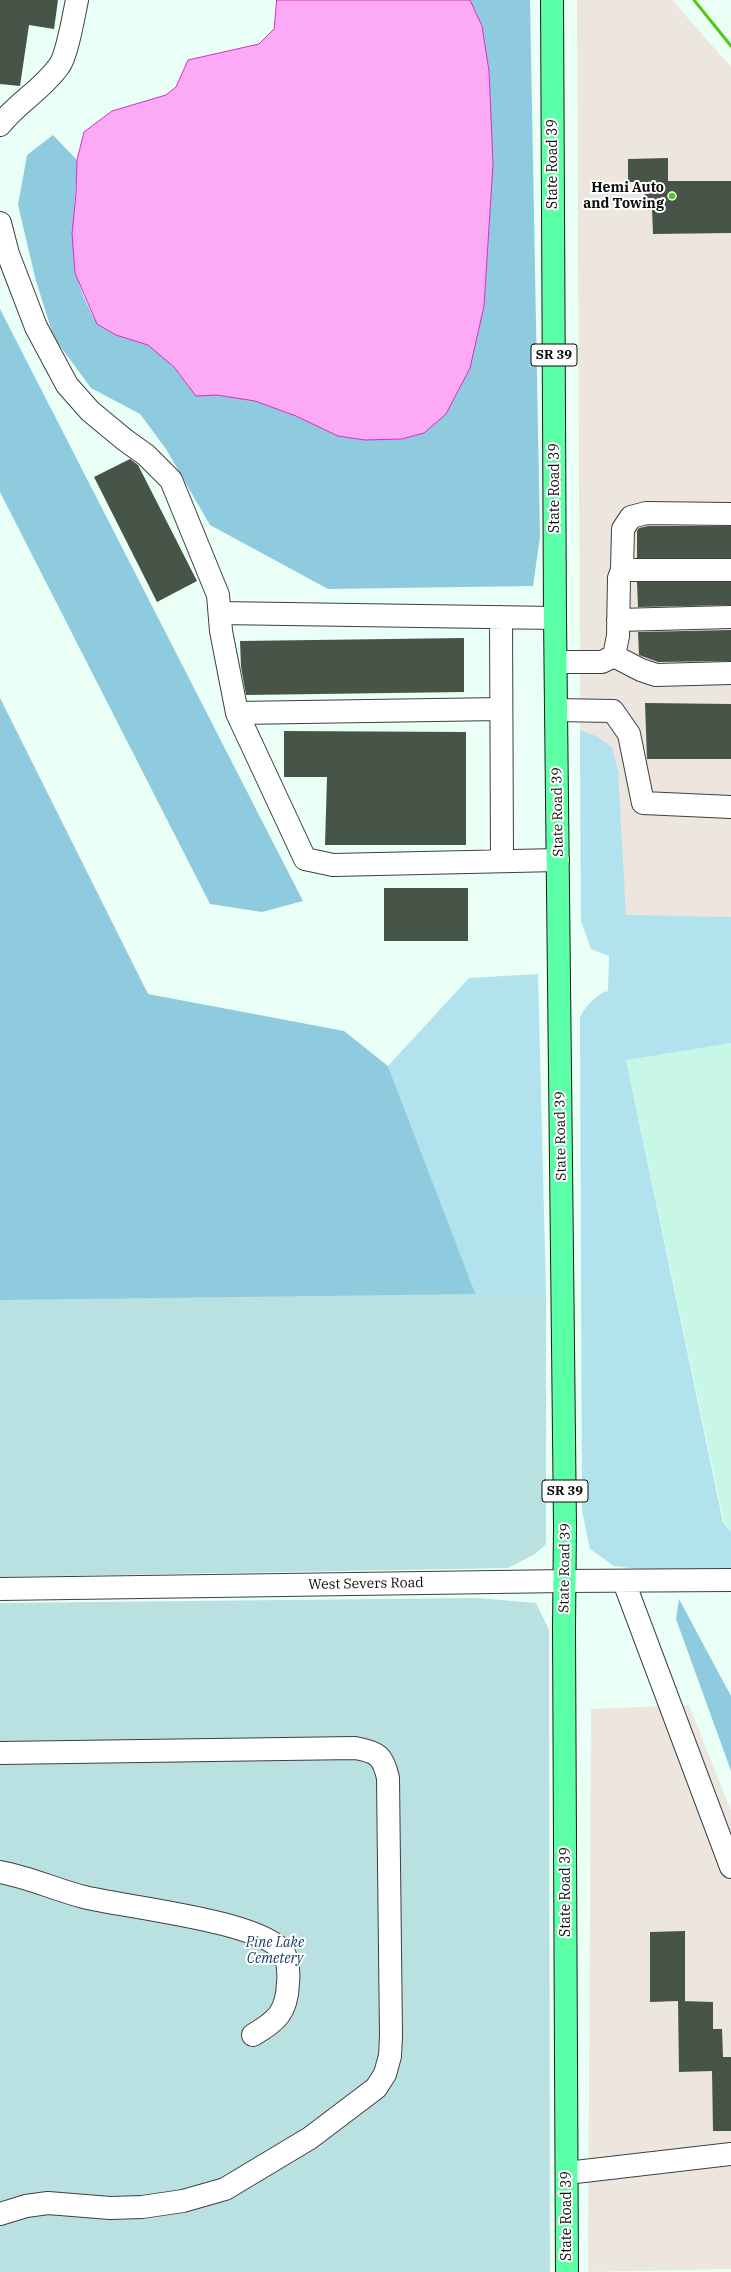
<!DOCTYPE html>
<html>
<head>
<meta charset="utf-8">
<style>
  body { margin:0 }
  canvas { display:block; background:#eafff5 }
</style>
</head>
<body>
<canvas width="731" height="2272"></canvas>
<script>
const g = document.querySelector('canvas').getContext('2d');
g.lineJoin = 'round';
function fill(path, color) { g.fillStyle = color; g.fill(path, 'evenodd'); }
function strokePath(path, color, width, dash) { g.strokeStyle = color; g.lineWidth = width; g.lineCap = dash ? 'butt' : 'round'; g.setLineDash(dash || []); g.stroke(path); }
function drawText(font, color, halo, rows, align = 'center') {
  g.font = font + ' "IBM Plex Serif",serif'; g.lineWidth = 4; g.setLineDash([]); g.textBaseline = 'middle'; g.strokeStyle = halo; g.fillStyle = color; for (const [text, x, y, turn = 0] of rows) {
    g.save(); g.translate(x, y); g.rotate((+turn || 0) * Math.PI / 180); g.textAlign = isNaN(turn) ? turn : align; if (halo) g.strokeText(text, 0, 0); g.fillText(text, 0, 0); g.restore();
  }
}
fill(new Path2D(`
  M577 0H672L731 67V924L581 921Z
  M689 1705 731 1811V2269L588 2272 591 1709Z`), '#ece6df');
fill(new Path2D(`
  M731 1043V1532L724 1522 626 1059Z`), '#c8f7e5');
fill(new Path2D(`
  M580 730 596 736 612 747 618 771 626 915 731 917V1043L626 1060 723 1522 731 1532V1569L645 1570 614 1566 590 1549 582 1511 580 1017C586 1006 596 994 608 991L609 956 591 949 581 921Z
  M538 974 546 1294H475L388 1066 469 978Z`), '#b1e2ed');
fill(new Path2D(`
  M470 0H530L540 537 533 586 328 589 210 525 166 449 140 414 91 388 54 338 36 281 18 205 27 155 53 135 77 160C76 213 64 257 88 306 91 312 94 321 99 325 114 337 133 336 149 345 169 357 182 378 196 396L217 395 255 401 296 416 338 436 365 440 402 439 446 414 469 368 484 306 493 164 489 71 482 26Z
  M0 309 303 901 262 912 210 904 0 492Z
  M0 698 148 994 344 1031 388 1066 524 1421 0 1332Z
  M679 1599 731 1696V1771L676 1619Z`), '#8fcbdf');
fill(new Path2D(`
  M475 1294H546V1544L535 1554 508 1568 0 1577V1300Z
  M478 1598 536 1603 549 1630 550 2272H0V1603Z`), '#bae1e2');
const water = new Path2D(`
  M277 0H470L482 26 489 71 493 164 484 306 470 368 446 414 424 433 402 439 365 440 338 436 296 416 255 401 217 395 196 396 174 367 148 345 116 335 97 324 75 273 72 234 76 193 77 160 84 132 112 111 166 95 176 87 188 60 259 44 274 29Z`);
fill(water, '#fcaaf5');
strokePath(water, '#d92ac8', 1);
fill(new Path2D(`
  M0 0H58L54 29 29 25 20 86 0 84Z
  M668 158V181H731V233L653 234 652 209H645L644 182H628V159Z
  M130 459 138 465 197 581 157 602 94 477Z
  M648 526H731V558H637V531L639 528Z
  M637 582H731V605L638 607Z
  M731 630V661L658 662 639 655 638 632Z
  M464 638V692L246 695 241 667 240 641Z
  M645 703 731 704V759H647Z
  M284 731 466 732V845H325L327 777H284Z
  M384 888H468V941H384Z
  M685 1931V2001H682L713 2002V2029H722L723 2057H731V2131H713L712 2071 679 2072 678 2001 650 2002V1932Z`), '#475548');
const minor = new Path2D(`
  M0 125C17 103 43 89 59 66 67 56 74 14 77 0
  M0 223 8 254 36 327 67 385 90 411 125 440 146 455 171 480 218 595 221 631 237 713 305 859 333 865 558 860
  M622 570 623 529 631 517 646 513 731 514
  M220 613 555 618
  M501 617 502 861
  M618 620 731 617
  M614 656 641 670 656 675 731 673
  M556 662H602L614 656 618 636 619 578 622 570H731
  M556 710 613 711 629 734 643 803 731 807
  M237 713 501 709
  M624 1582 731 1867
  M0 1589 565 1581 731 1580
  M0 1753 355 1748C378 1752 383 1756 388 1778L391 2036 390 2056 385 2074 376 2088 310 2138 225 2189 183 2201 142 2207 110 2208 48 2203 26 2206 0 2214
  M0 1872C29 1877 56 1890 84 1897 124 1907 264 1921 284 1953 288 1961 289 1975 288 1983 287 2012 277 2021 253 2035
  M567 2173 731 2154`);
const major = new Path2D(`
  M552 0 555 618 565 1526 564 1629 567 2272`);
strokePath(minor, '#3f3f3f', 24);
strokePath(major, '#1d1d1d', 24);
strokePath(minor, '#fff', 22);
strokePath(major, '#5affa6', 22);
strokePath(new Path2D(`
  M694 0 731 46`), '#55c718', 3);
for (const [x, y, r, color] of [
  [672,196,4,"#55c718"]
]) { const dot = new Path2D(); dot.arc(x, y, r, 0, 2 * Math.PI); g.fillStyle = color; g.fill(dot); strokePath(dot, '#fff', 1.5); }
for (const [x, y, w] of [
  [554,355,46],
  [565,1491,46]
]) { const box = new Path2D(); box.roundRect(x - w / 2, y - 11, w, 22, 3); g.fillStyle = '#fff'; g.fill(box); strokePath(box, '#0c0c0c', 1); }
drawText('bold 13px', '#0c0c0c', null, [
  ["SR 39",554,355],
  ["SR 39",565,1491]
]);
drawText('14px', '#0c0c0c', '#fff', [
  ["State Road 39",553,164,-90],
  ["State Road 39",555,488,-90],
  ["State Road 39",558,812,-91],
  ["State Road 39",561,1136,-91],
  ["State Road 39",565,1568,-89],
  ["West Severs Road",366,1584,-1],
  ["State Road 39",566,1892,-90],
  ["State Road 39",567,2216,-90]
]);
drawText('bold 14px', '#0c0c0c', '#fff', [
  ["Hemi Auto",664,188],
  ["and Towing",664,204]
], 'right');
drawText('italic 14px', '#174068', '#fff', [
  ["Pine Lake",275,1943],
  ["Cemetery",275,1959]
]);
</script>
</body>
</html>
